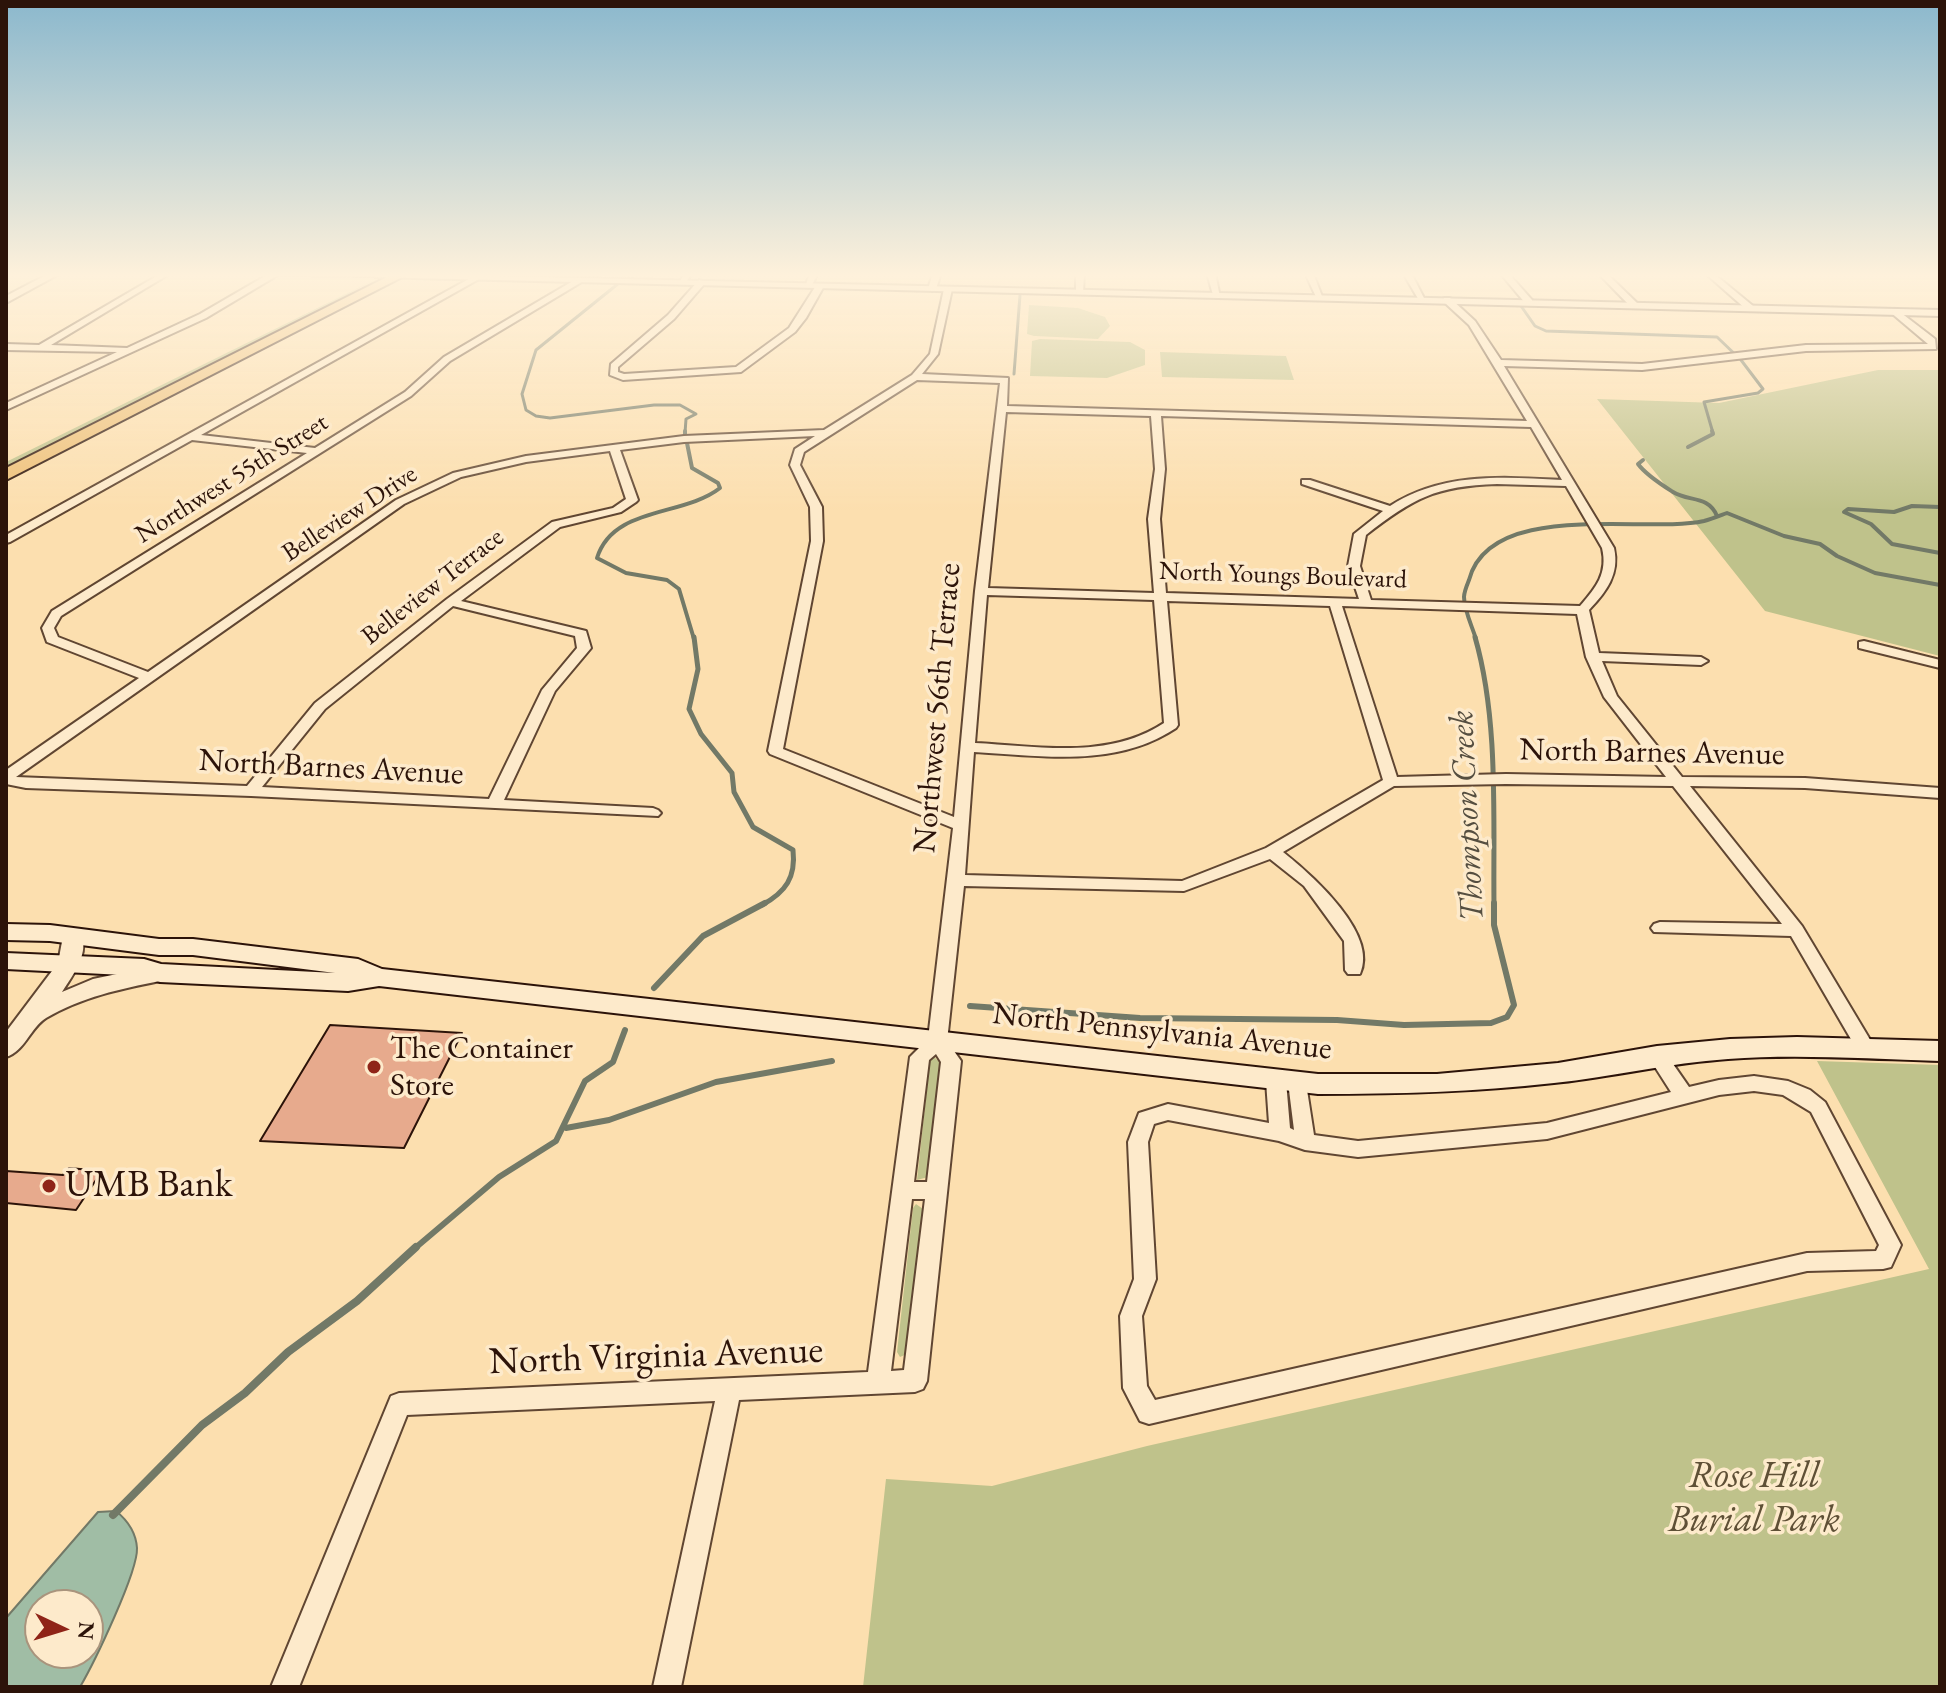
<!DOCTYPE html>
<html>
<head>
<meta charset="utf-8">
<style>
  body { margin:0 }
  #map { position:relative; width:1946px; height:1693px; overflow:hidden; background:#fcdfaf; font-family:"EB Garamond",serif }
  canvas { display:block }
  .frame { position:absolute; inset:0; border:8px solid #2c1309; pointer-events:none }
  .north { position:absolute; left:24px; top:1589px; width:80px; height:80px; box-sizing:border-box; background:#fdeacb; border:2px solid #a9947d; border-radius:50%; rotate:94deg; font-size:22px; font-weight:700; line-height:32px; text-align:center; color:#2c1309 }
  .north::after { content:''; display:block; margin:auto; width:28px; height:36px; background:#8f2418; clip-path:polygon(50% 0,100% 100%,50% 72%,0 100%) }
</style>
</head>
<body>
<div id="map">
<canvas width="1946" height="1693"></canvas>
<div class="frame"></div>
<div class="north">N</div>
</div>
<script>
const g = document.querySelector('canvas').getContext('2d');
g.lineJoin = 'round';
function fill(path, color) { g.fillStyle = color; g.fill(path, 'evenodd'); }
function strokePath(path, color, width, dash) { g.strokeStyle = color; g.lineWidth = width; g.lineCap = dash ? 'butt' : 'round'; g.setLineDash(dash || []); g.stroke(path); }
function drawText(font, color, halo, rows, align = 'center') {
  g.font = font + ' "EB Garamond",serif'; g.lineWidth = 7; g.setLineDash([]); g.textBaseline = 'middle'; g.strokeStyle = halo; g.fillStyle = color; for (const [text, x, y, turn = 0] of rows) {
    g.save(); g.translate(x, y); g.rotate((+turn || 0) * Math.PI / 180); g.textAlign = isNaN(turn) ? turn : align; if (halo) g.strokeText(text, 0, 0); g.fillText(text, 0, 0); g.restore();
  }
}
fill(new Path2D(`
  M376 279 258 343 6 470V462Z
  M1029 305 1078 308 1105 317 1110 326 1098 339 1034 336 1027 334Z
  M1040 339 1130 342 1145 350V365L1107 378 1030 376 1032 341Z
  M1160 352 1286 356 1294 380 1162 377Z
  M1878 370H1940V656L1765 611 1597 399 1719 403Z
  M934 1057 940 1062 928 1177 917 1180 930 1060Z
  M1817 1061 1940 1065V1687H863L886 1479 992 1486 1147 1446 1929 1269Z
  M916 1204 923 1209 909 1353 900 1357 897 1352 913 1208Z`), '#bfc28b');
const water = new Path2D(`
  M116 1511C127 1520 136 1532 137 1548 138 1572 94 1663 80 1687H6V1618L98 1512ZM40 1605H88V1653H40Z`);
fill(water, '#a0bda5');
strokePath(water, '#727967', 2);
strokePath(new Path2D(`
  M620 273 624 278
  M619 283 536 350 522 394 526 410 536 416 550 418 654 405H680L696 414 686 419 685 433
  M1521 306 1535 326 1546 331 1717 337 1741 360 1763 389 1758 393 1704 402 1713 433
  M1014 374 1020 295`), '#727967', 3);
strokePath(new Path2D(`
  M685 435V431
  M687 443 692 468 718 483 720 488C683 517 613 506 597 558L626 573 667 580 679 589 694 639
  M1688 447 1713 434 1712 431
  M1643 460 1638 464C1646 475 1662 485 1673 492 1689 502 1708 495 1717 516
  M1940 507 1912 506 1894 512 1848 509 1844 512 1871 524 1892 544 1940 553
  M1476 639C1472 626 1464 610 1464 597 1464 592 1467 585 1469 580 1490 499 1644 534 1704 521 1712 519 1719 516 1727 513L1784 536 1820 544 1837 556 1875 573 1940 585`), '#727967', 4);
strokePath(new Path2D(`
  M694 637 698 669 689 709 701 734 732 773 734 792 753 827 793 850C796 877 786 892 762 905
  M1475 637C1499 720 1493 819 1494 905`), '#727967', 5);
strokePath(new Path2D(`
  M654 988 703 936 765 903
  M970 1006 1140 1018 1337 1020 1404 1025 1491 1023 1507 1017 1514 1005 1494 925V903
  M566 1128 609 1120 716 1082 832 1061
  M414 1249 499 1177 556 1141 585 1081 613 1062 625 1030`), '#727967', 6);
strokePath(new Path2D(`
  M113 1515 202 1425 245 1393 288 1352 357 1301 416 1247`), '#727967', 8);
const building = new Path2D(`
  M330 1025 462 1033 404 1148 260 1141Z
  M69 1168 102 1171 76 1210 6 1203V1171L63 1175Z`);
fill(building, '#e7aa8d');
strokePath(building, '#2c1309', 2);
const minor = new Path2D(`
  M162 273H171L51 345 127 348 200 314 267 275 263 273 379 274 375 276 278 275 206 318 6 410V403L117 352 6 350V344L39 345Z
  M684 273H692L685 284H679Z
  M810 273H818L811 287H805Z
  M933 273H941L936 289 932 291 928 289Z
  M1076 273H1084L1083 294 1076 292Z
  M1207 273H1215L1220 297 1213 295Z
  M1305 273H1313L1323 299H1317Z
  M1403 273H1411L1426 302H1420Z
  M1500 273H1508L1532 300V304H1526Z
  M1598 273H1606L1637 303V307H1631Z
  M1705 273H1713L1753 306V310H1747Z
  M476 275 479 279 201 435 315 448 405 392 444 357 578 278 585 280 450 361 411 396 61 616 54 628 58 637 148 672 396 500 453 473 526 456 684 436 824 430 912 375 930 354 944 289 948 287 952 289 938 354 922 374 1008 378 1007 406 1527 421 1469 325 1444 302V298H1450L1475 321 1501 360 1642 364 1806 345 1928 344 1889 311 1896 309 1935 339 1936 349 1806 351 1642 370 1504 366 1614 548C1620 574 1606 592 1589 610L1599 653 1701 657 1708 661 1701 665 1602 661 1617 696 1682 777 1805 778 1940 788V798L1805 788 1690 786 1802 926 1875 1048 1873 1053 1866 1055 1859 1053 1791 936 1654 932 1651 928 1654 924 1660 922 1782 924 1673 786 1506 784 1394 786 1283 852C1312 875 1379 934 1360 974H1348L1345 970 1344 941 1304 886 1270 859 1184 891 964 886 947 1041 961 1061 927 1381 923 1389 915 1392 739 1400 681 1687H653L715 1401 407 1415 299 1687H271L391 1396 399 1393 868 1372 910 1057 928 1039 953 828 770 754 768 751 811 541 810 507 790 465 795 449 815 436 684 442 620 450 638 500 636 502 621 512 560 527 461 601 586 631 591 648 555 691 504 800 653 808 658 810 661 813 658 816 251 796 26 788 6 784V770L139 678 47 642 42 628 52 611 307 453 192 440 10 542 6 543V535ZM917 380 1000 383 975 591 954 817 783 749 823 541 822 507 800 465 804 452ZM1006 412 1151 416 1155 469 1148 519 1154 593 988 588ZM1161 416 1531 427 1562 480C1502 477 1443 472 1390 506L1310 480H1302V484L1383 511 1354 534 1348 566 1359 599 1166 593 1160 519 1165 469ZM610 451 626 499 613 508 552 522 447 599 315 703 247 786 16 777 404 504 461 477 526 462ZM1497 484 1566 486 1602 548C1608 573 1596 588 1580 606L1371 600 1360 566 1366 535C1413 498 1436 486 1497 484ZM987 595 1154 600 1164 723C1108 760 1038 746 975 743ZM1167 601 1330 606 1383 780 1266 848 1182 881 965 875 974 752C1043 756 1116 768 1176 728L1178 725ZM453 606 575 636 577 648 542 690 489 799 262 787 325 709ZM1342 606 1577 614 1586 657 1604 697 1666 777 1506 774 1397 777ZM936 1054 941 1062 927 1182H914L929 1060ZM912 1199H925L904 1370 891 1371Z
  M699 280 706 282 674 319 618 367V372L624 374 736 367 789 328 817 284 824 286 806 318 795 332 741 372 623 380 610 375 611 364 668 315Z
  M1864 641 1940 660V668L1859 648V642Z
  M1657 1049 1664 1051 1689 1087 1719 1080 1754 1076 1788 1081 1810 1090 1825 1102 1901 1245 1891 1267 1883 1269 1807 1271 1149 1424 1140 1421 1123 1388 1120 1316 1134 1279 1128 1142 1139 1113 1168 1104 1269 1123 1266 1081 1269 1076 1276 1074 1283 1076 1286 1081 1290 1128 1294 1130 1288 1082 1291 1077 1298 1075 1305 1077 1314 1135 1358 1141 1547 1123 1671 1092 1648 1056 1650 1051ZM1754 1091 1783 1095 1811 1112 1879 1245 1876 1251 1807 1253 1155 1400 1147 1386 1142 1316 1156 1279 1148 1142 1154 1124 1168 1120 1279 1141 1305 1150 1358 1157 1547 1139 1719 1095Z`);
const tertiary = new Path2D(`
  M50 273H61L6 303V296Z
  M371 273 1940 310V316L375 277Z
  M72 929 80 931C91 952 73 975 62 992L93 979 160 965 168 967 171 973 168 979 160 981C120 989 82 997 46 1018 30 1028 25 1051 6 1057V1032L58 963 64 931Z`);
const secondary = new Path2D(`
  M6 924 50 925 159 939H193L358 959 382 969 1318 1074H1437L1558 1063 1657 1046 1730 1039 1797 1037 1940 1041V1061C1870 1059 1798 1054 1728 1059 1669 1063 1612 1077 1554 1083 1475 1092 1397 1094 1318 1094L379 986 348 991 160 982 143 976 6 969V953L144 959 161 964 335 973 193 955H159L50 941 6 940Z`);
const trunk = new Path2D(`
  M395 273H410L6 480V468Z`);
strokePath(minor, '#604632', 4);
strokePath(tertiary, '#604632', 4);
strokePath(secondary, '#2c1309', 4);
strokePath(trunk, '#2c1309', 4);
fill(minor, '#fdeacb');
fill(tertiary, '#fdeacb');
fill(secondary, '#fdeacb');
fill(trunk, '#eec078');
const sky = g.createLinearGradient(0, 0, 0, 510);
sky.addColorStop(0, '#8bb8cd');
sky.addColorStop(0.54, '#fef1db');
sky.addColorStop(1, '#fef1db00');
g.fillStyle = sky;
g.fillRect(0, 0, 1946, 510);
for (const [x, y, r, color] of [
  [374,1067,8,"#8f2418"],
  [49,1186,8,"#8f2418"]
]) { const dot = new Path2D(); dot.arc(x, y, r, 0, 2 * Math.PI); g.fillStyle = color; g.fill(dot); strokePath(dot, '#fdeacb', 3); }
drawText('26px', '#2c1309', '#fdeacb', [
  ["Northwest 55th Street",232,479,-32],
  ["Belleview Drive",350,514,-33],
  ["North Youngs Boulevard",1283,576,2],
  ["Belleview Terrace",433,587,-38]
]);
drawText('32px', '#2c1309', '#fdeacb', [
  ["Northwest 56th Terrace",938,708,-85],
  ["North Barnes Avenue",1652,753,1],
  ["North Barnes Avenue",331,768,3],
  ["North Pennsylvania Avenue",1162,1032,6]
]);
drawText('32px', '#2c1309', '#fdeacb', [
  ["The Container",390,1049],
  ["Store",390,1086]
], 'left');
drawText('italic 34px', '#554e40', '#fdeacb', [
  ["Thompson Creek",1468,816,-93]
]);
drawText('38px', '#2c1309', '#fdeacb', [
  ["UMB Bank",65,1186]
], 'left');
drawText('38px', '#2c1309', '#fdeacb', [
  ["North Virginia Avenue",656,1357,-2]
]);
drawText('italic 38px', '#5f5036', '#fdeacb', [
  ["Rose Hill",1754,1477],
  ["Burial Park",1754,1521]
]);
</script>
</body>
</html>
